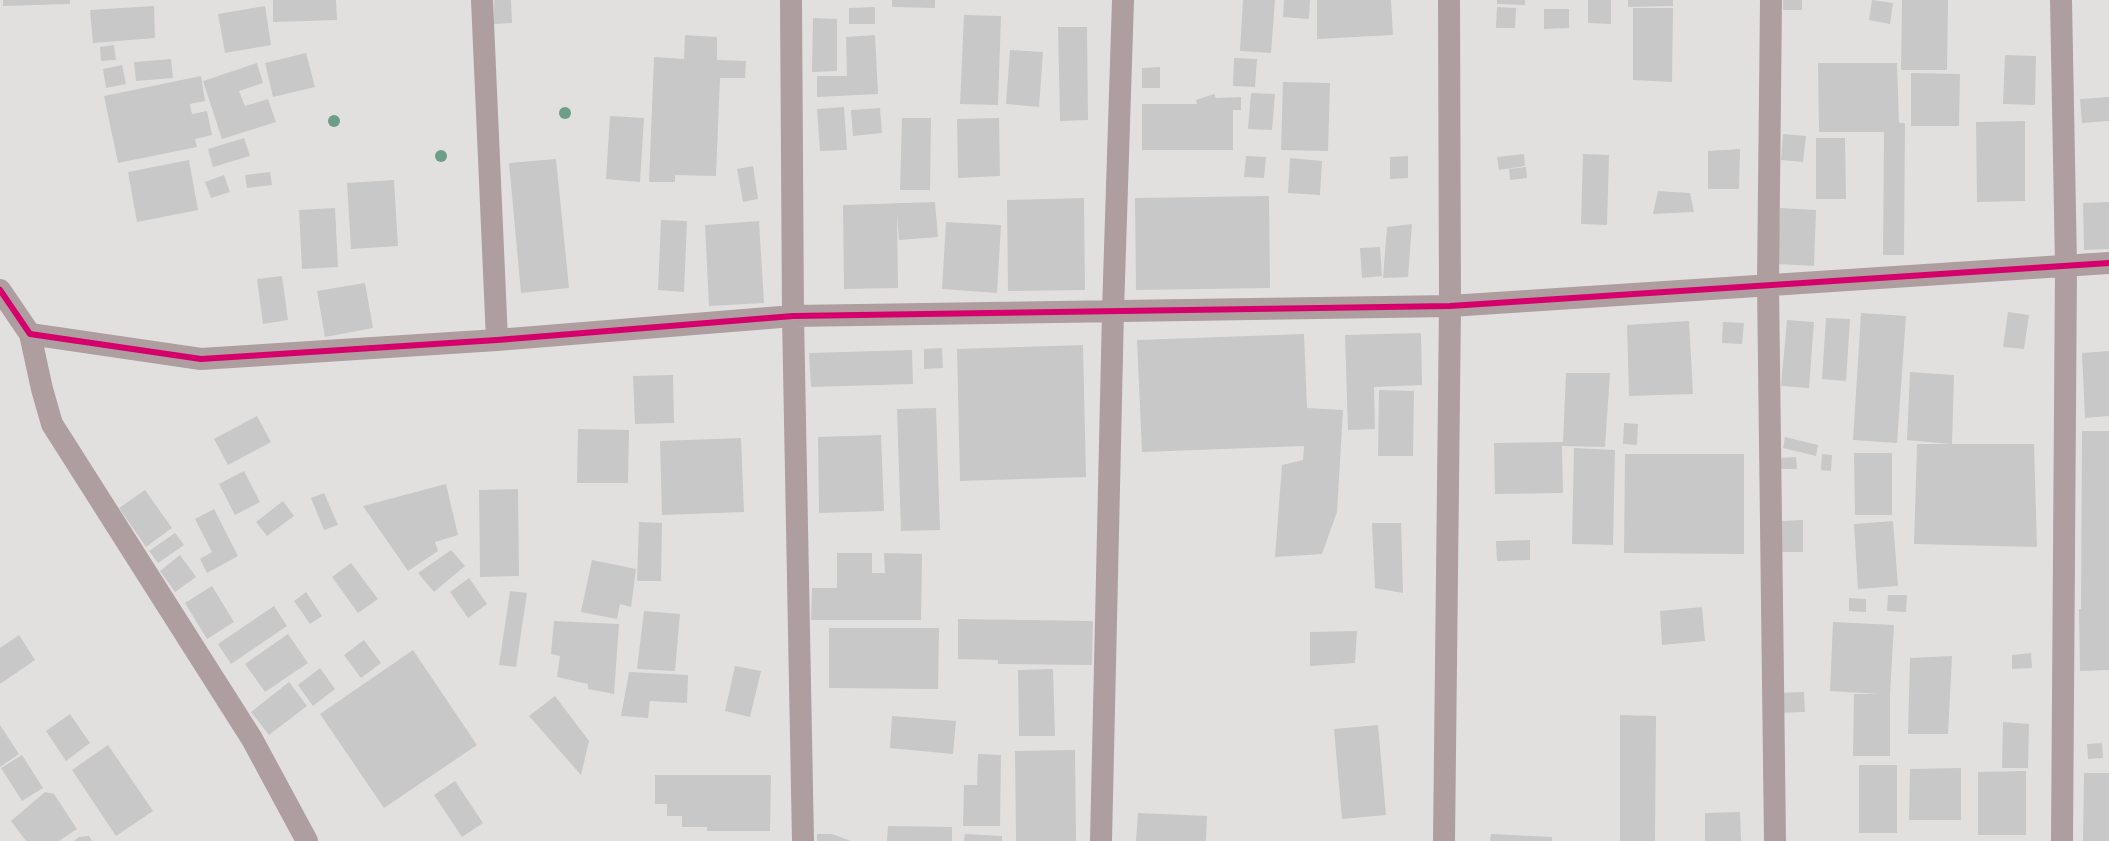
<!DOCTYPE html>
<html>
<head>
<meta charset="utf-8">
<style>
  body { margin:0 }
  canvas { display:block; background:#e1e0df }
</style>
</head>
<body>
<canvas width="2109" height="841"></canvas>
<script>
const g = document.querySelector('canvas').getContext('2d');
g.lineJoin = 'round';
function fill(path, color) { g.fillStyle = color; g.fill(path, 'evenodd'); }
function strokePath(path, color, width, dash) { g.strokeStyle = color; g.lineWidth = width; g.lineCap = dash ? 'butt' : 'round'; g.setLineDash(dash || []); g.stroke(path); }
fill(new Path2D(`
  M3 0H70V4L3 6Z
  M273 0H336L337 20 273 22Z
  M494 0H511L512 23 494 24Z
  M892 0H935V8L892 7Z
  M1243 0H1275L1271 53 1240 51Z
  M1284 0H1310L1309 19 1283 17Z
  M1317 0H1391L1393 35 1317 39Z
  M1497 0H1525V5L1497 4Z
  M1588 0H1611V24L1588 23Z
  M1628 0H1673V6L1628 7Z
  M1783 0H1802V10H1783Z
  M1872 0 1893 3 1890 24 1869 20Z
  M1902 0H1948L1947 70H1901Z
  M154 6 155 38 93 43 90 10Z
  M265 6 271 45 225 53 218 14Z
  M875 7V24H849V8Z
  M1497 7 1516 8 1515 28H1496Z
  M1633 8H1673L1672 82 1633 80Z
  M1544 9H1569V28L1544 29Z
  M964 15 1001 16 998 105 960 104Z
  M813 18 837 19V71L812 72Z
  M1058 27H1087L1088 120 1060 121Z
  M685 35 717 37V60L746 61 745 78H720L716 176 675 175V182H649L654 57 684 59Z
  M875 35 878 94 817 97V76H847L846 37Z
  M114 45 116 60 101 61 100 47Z
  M1010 50 1043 52 1039 107 1006 104Z
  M306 53 315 87 273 97 265 63Z
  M2005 55 2036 56 2035 105 2003 104Z
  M1234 58 1257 59 1255 87 1233 86Z
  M171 59 173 78 136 81 134 62Z
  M257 63 263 83 239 91 245 106 268 99 276 122 222 139 203 81Z
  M1818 63H1897L1899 123H1905L1904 255H1883L1884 132H1819Z
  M122 65 126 84 106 88 103 69Z
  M1160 67V88H1142V68Z
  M1911 73 1960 74 1959 126H1911Z
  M201 76 205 101 190 104 192 114 207 111 212 135 195 139 197 147 118 163 104 96Z
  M1283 82 1330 83 1328 151 1281 150Z
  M1251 93 1275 94 1272 130 1248 129Z
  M1214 94 1216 98 1241 97V110H1233V150H1142V104H1197L1196 100Z
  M2109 97V121L2082 123 2080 99Z
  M844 107 847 150 820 151 817 109Z
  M880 108 882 133 853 136 851 110Z
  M610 116 644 118 640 182 606 179Z
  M902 118H931L930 190H900Z
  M999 118 1000 176 958 178 957 119Z
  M2025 121V201L1977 202 1976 122Z
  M1783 134 1806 136 1803 162 1781 160Z
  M244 138 250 156 213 167 208 149Z
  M1816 138H1845L1846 199H1816Z
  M1740 149 1739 189H1708V151Z
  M1524 154 1525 166 1499 170 1497 157Z
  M1583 154 1609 155 1607 225 1581 224Z
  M1246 156 1266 157 1264 178 1244 177Z
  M1408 156V178L1390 179V157Z
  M1290 158 1322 161 1320 195 1288 193Z
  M556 159 569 288 521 293 509 163Z
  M189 160 198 210 137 222 128 172Z
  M753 166 758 199 743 202 737 169Z
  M1526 167 1527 178 1510 180 1509 169Z
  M270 172 272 185 247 188 245 175Z
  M224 175 230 192 211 198 205 182Z
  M394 180 398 246 351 249 347 183Z
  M1658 191 1690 193 1694 212 1653 214Z
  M1269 196 1270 288 1136 290 1135 198Z
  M1084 198 1085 290 1008 291 1007 200Z
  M935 202 938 237 899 240 897 212 898 288 844 289 843 205Z
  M2109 202V249L2084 250 2083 203Z
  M335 208 338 267 302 269 299 210Z
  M1780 208 1816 210 1814 266 1777 264Z
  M661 220 687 221 684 292 658 290Z
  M759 221 764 303 709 306 705 225Z
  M946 222 1001 225 997 293 942 289Z
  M1412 224 1408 277 1383 278 1387 227Z
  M1380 247 1382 276 1362 278 1360 248Z
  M282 276 288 320 263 324 257 279Z
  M365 283 373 328 325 337 317 291Z
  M2008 312 2029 315 2024 349 2003 347Z
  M1861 313 1906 316 1897 443 1853 440Z
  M1826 318 1850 319 1846 381 1822 379Z
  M1787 320 1814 322 1809 388 1781 386Z
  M1689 321 1693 394 1629 396 1627 325Z
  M1723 322 1744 323 1742 344 1722 343Z
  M1421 333 1422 385 1374 387 1375 429 1348 430 1345 335Z
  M1304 334 1307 408 1343 410 1337 512 1322 554 1275 557 1282 465 1303 460 1304 446 1142 452 1137 340Z
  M1083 345 1086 477 960 481 957 349Z
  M942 348 943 368 924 369V349Z
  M912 350 913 384 811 387 809 353Z
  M2109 351V416L2085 418 2082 353Z
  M1910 372 1954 375 1952 444H2034L2037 547 1914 544 1917 444H1950L1907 440Z
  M1566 373H1610L1605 447 1562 446 1563 493 1495 494 1494 443 1563 442Z
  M673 375 674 423 635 424 633 376Z
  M1379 390 1414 391 1413 456H1378Z
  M936 408 940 530 901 531 897 409Z
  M257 416 271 442 228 465 214 439Z
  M1624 423 1638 424 1637 445 1623 444Z
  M578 429 629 430 628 483H577Z
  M2082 431H2109V670L2080 671 2079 609H2081Z
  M881 435 884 511 819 513 818 437Z
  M1785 437 1818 445 1816 456 1783 448Z
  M741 438 744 512 662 515 660 441Z
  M1574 448 1615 450 1613 545 1572 544Z
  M1854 453H1892V515H1855Z
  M1625 454H1744V554L1624 553Z
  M1822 454 1832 455 1831 471 1821 470Z
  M1796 457 1797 469H1778V458Z
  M244 471 260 502 235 515 219 484Z
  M446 484 458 535 435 542 438 551 408 571 363 506Z
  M518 489 519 576 480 577 479 490Z
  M145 490 172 528 146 547 119 508Z
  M324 493 338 525 324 530 311 498Z
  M283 501 294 516 267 536 256 522Z
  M214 509 238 556 207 573 200 559 212 552 195 519Z
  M1803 520V552H1782V521Z
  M1893 521 1898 586 1858 589 1854 524Z
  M639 522 662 523 661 581H637Z
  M1372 523H1401L1403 593 1375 588Z
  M175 533 184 545 158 563 149 551Z
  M1530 540V560L1497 561 1496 541Z
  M451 550 465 566 434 592 418 573Z
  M837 553H872V573H885L884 553 922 554 921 620H811L812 588H837Z
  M180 555 196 577 175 592 160 571Z
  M592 560 636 569 631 607 620 604 617 619 581 612Z
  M351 563 378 599 358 613 332 577Z
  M469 578 487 604 468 618 450 592Z
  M212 586 234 622 207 639 185 603Z
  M510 591 527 593 516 667 499 665Z
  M306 592 322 616 310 624 294 601Z
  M1888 595H1907L1906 612 1887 611Z
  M1849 598 1866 599V612L1849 611Z
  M274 606 287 626 231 664 218 644Z
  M1702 607 1705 641 1662 645 1660 611Z
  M644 611 680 614 675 671 637 669Z
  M958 619 1093 621 1092 665 998 664V660L958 659Z
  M554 621 619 624 614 694 588 689V684L557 677 560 656 551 654Z
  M1833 622 1894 625 1890 694V756H1853L1854 694H1880L1830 691Z
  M829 628H939L938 689 829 688Z
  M1357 631 1355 663 1310 666V632Z
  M288 634 308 663 265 692 245 664Z
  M19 635 35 660 0 684V648Z
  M364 640 381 663 361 678 344 655Z
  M413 650 477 745 384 808 320 714Z
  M2031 653 2032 668 2012 669V655Z
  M1952 656 1948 734H1908L1910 658Z
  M735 666 761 671 750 717 725 711Z
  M320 668 335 689 313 706 298 685Z
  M1053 669 1055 736H1019L1018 670Z
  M629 672 688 675 687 703 650 701 648 718 621 716Z
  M289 682 307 706 269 735 251 712Z
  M1804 692 1805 712 1778 713 1777 693Z
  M555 696 589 741 581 775 529 716Z
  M70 714 90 743 66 761 46 731Z
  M1620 715 1656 716 1655 841H1620Z
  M892 716 956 721 953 754 890 748Z
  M2003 722 2029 724 2028 768H2002Z
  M0 725 19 754 0 767Z
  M1378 725 1386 815 1342 819 1334 729Z
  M2102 743 2103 758 2088 759 2087 744Z
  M108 745 153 811 116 836 72 770Z
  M1075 750 1076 841H1016L1015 751Z
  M978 754 1001 755 1000 826H963L964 785H977Z
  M22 755 43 788 22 801 1 768Z
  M1859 765H1897V833H1859Z
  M1961 768V820H1909L1910 769Z
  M2026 771V835H1978V772Z
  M2084 773H2109V841H2083Z
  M655 775H771L770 831H707V827H682V816H667V804H655Z
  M455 781 483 823 462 837 434 795Z
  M45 792 54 794 77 829 59 841H26L11 821Z
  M1740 812 1741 841H1705V813Z
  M1138 813 1207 816 1206 841H1136Z
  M888 826 952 827V841H887Z
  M817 834H832L851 841H817Z
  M965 834 1002 836V841H964Z
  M1491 834 1552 837V841H1490Z
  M89 836 92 841H74L79 837Z`), '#c9c8c8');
strokePath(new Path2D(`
  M482 0 497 340
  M791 0 793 316 803 841
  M1771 0 1768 284 1775 841
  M2061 0 2066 265 2062 841
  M0 290 30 334 201 359 497 340 793 316 1450 306 2109 263
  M30 334 42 389 52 424 252 739 307 841
  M1101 841 1113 311 1123 0
  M1444 841 1450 306 1449 0`), '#ae9ea0', 22);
strokePath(new Path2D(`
  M0 290 30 334 201 359 497 340 793 316 1450 306 2109 263`), '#d6006c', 6);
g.fillStyle = '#6c9e88';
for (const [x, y] of [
  [565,113],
  [334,121],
  [441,156]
]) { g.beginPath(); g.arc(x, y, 6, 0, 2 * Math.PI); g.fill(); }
</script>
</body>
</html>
